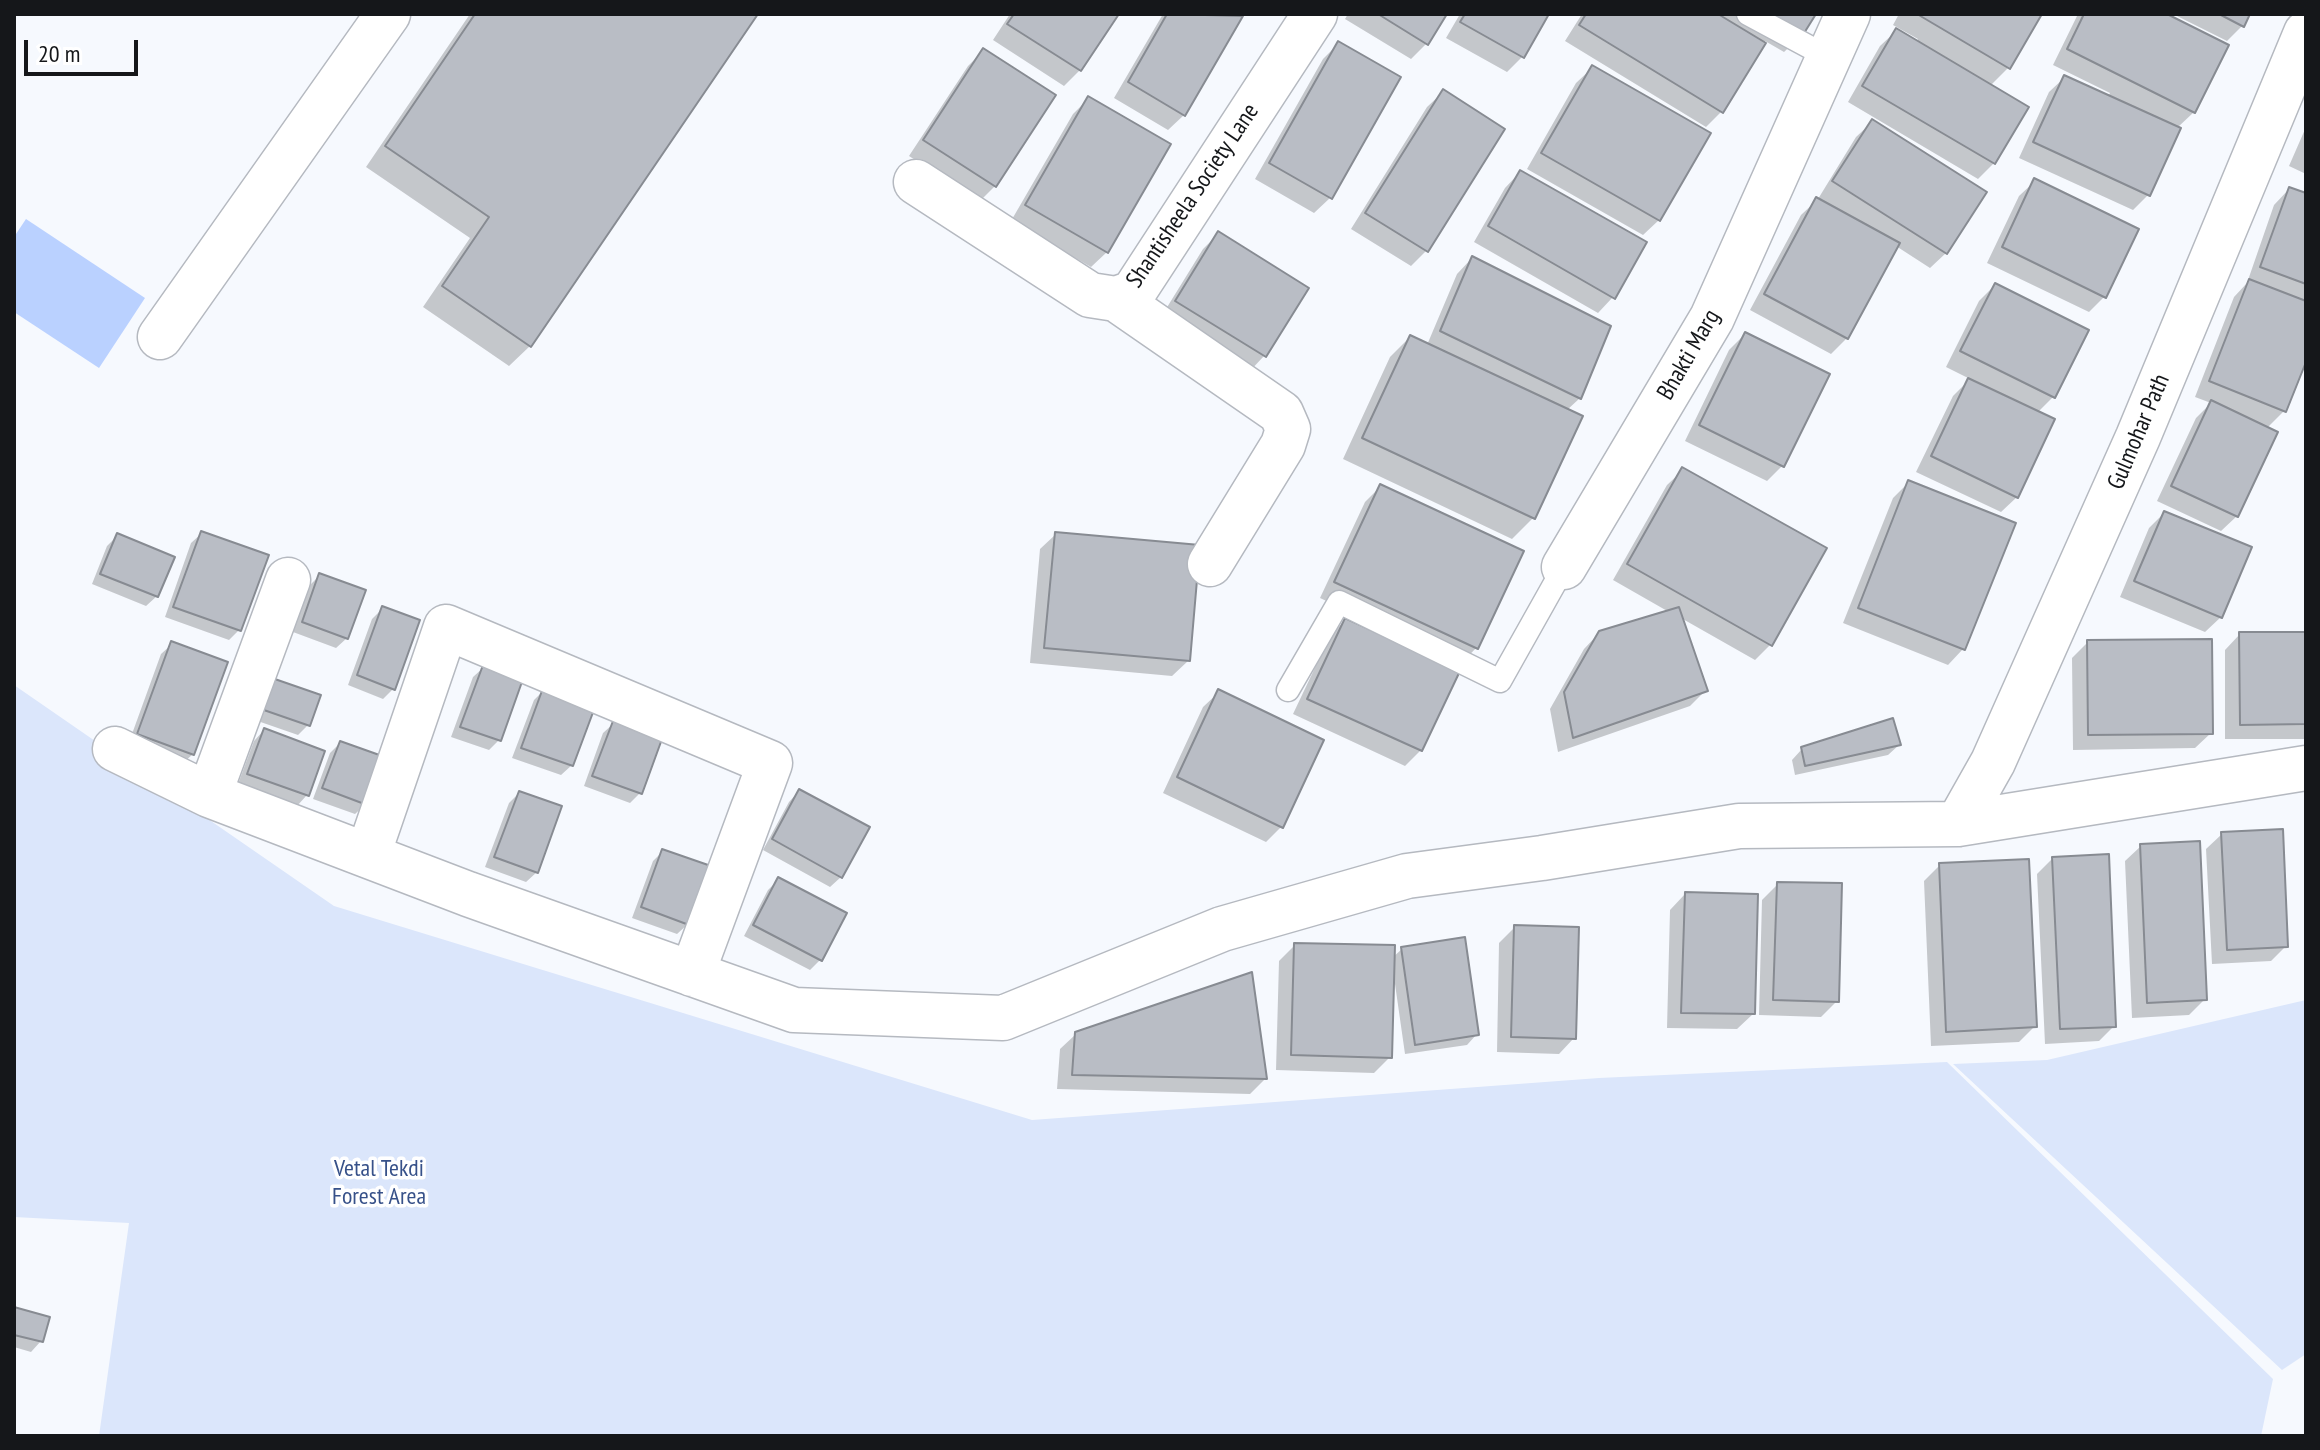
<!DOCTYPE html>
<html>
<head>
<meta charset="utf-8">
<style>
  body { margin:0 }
  #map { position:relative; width:2320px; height:1450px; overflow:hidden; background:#f6f9fe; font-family:"PT Sans Narrow",sans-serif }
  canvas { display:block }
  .frame { position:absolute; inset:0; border:16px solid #15171a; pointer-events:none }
  .scale { position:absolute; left:24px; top:40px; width:114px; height:36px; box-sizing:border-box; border:4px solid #15171a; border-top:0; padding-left:10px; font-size:24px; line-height:28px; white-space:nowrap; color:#15171a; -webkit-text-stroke:6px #fff; paint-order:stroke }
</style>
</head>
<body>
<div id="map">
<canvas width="2320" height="1450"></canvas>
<div class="frame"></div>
<div class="scale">20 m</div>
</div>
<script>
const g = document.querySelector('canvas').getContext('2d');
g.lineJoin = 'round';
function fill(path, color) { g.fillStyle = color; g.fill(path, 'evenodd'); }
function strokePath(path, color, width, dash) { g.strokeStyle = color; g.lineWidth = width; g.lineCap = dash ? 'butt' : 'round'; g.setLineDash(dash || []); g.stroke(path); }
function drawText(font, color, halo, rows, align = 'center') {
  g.font = font + ' "PT Sans Narrow",sans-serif'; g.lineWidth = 7; g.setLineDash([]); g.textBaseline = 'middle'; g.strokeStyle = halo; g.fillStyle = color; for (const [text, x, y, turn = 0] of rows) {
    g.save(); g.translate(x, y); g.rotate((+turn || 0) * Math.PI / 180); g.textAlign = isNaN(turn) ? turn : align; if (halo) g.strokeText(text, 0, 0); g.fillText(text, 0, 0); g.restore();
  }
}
fill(new Path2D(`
  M14 685 334 906 1032 1120 1599 1078 1947 1062 2273 1379 2261 1436H99L129 1223 14 1217Z
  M2306 1000V1354L2282 1370 1953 1064 2047 1060Z`), '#dbe6fb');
fill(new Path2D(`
  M26 219 145 298 99 368 14 312V237Z`), '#bad1ff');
fill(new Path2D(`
  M470 14H756L530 346 509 366 423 307 470 238 366 167Z
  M1010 14H1116L1080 70 1064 86 993 40Z
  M1163 14H1235L1240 17 1184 115 1168 130 1114 98Z
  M1348 14H1444L1426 44 1411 59 1345 19Z
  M1460 14H1547L1522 57 1507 72 1446 38Z
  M1582 14H1814L1800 37 1784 52 1765 41 1722 111 1706 127 1565 41Z
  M1899 14H2040L2008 68 1990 86 1994 163 1978 179 1848 102 1880 46 1896 31 1916 43 1918 39 1893 25Z
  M2078 14H2162L2194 112 2177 128 2148 195 2133 210 2019 158 2049 92 2065 77 2108 97 2110 93 2053 65Z
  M2173 14H2248L2243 25 2227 41Z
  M1339 43 1330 198 1314 213 1255 179 1323 59Z
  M983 51 995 186 979 202 909 156 968 66Z
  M1592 68 1659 220 1643 235 1527 169 1576 83Z
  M1443 92 1427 250 1411 266 1351 229 1427 107Z
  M1088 99 1107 252 1091 267 1011 221 1073 114Z
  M1872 122 1946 253 1930 268 1896 246 1847 338 1831 354 1750 310 1801 215 1818 199 1856 137Z
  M2306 127V174L2289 166Z
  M1520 172 1613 297 1598 313 1474 242 1505 188Z
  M2035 181 2105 296 2089 312 1987 263 2019 196Z
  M2289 189 2306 195V357L2285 410 2267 428 2237 516 2221 531 2157 501 2196 418 2211 403 2195 397 2234 297 2247 283 2274 205Z
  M1218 234 1306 289 1264 356 1249 372 1161 317 1203 249Z
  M1472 258 1580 398 1567 410 1580 416 1533 518 1512 539 1343 459 1390 357 1410 337 1427 345 1457 274Z
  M1995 285 2053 397 2037 413 2017 497 2001 512 1916 472 1953 396 1970 379 1946 367 1979 301Z
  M1745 334 1782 466 1767 481 1685 441 1729 350Z
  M1683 470 1770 645 1755 660 1681 618 1706 690 1690 706 1558 752 1550 709 1584 649 1600 632 1669 612 1613 580 1667 485Z
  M1908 483 1963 649 1948 665 1843 623 1893 498Z
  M1381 486 1476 648 1461 664 1320 598 1365 502Z
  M2164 513 2221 617 2205 632 2120 597 2149 528Z
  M202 533 239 630 229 640 165 617 191 543Z
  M1056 534 1188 661 1172 676 1030 663 1040 549Z
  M117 536 157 596 146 606 92 584 107 546Z
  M320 575 347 638 336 648 293 632 310 585Z
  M382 609 393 689 383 699 348 685 372 619Z
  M1345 620 1421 750 1405 766 1293 714 1330 636Z
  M2240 634H2306V739H2225V650Z
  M2088 642 2211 733 2195 748 2073 750 2072 658Z
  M172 644 193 754 182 764 128 745 161 654Z
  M484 667 499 740 489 750 451 737 473 677Z
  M260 690 308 725 298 735 249 718Z
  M544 690 572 765 561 775 512 758 534 700Z
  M1219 692 1281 827 1266 842 1163 793 1203 707Z
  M614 723 640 793 630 803 584 786 603 733Z
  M264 730 307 795 297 806 238 784 254 741Z
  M340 743 366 804 355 814 313 799 330 753Z
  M1899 745 1888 755 1795 775 1792 760 1802 749Z
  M799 791 841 877 830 887 763 850 789 802Z
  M519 793 537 872 526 882 485 867 509 803Z
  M2222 834 2286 946 2271 961 2212 964 2206 849Z
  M2306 839V890L2304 841Z
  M2141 846 2205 999 2189 1015 2132 1018 2125 861Z
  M663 851 688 924 677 934 632 918 653 861Z
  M2053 858 2114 1026 2099 1041 2045 1044 2037 874Z
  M1940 865 2035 1026 2019 1042 1931 1046 1924 881Z
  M778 880 844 914 820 960 810 970 744 936 768 890Z
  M1778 884 1837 1001 1821 1017 1759 1015 1762 900Z
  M1685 894 1753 1014 1737 1029 1667 1028 1670 910Z
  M1515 927 1574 1038 1559 1054 1497 1052 1499 943Z
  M1295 945 1392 958 1402 949 1477 1034 1467 1045 1405 1054 1394 977 1390 1057 1374 1073 1276 1070 1279 961Z
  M1076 1034 1265 1079 1250 1094 1057 1089 1060 1049Z
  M14 1309 41 1341 31 1352 14 1347Z`), '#0003');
const building = new Path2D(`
  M475 14H758L531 347 442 286 489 217 385 146Z
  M1014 14H1119L1081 71 1007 24Z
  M1167 14 1243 16 1185 116 1128 82Z
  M1378 14H1447L1428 45Z
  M1465 14H1549L1524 58 1460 22Z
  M1586 14H1718L1766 43 1723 113 1579 25Z
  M1762 14H1816L1801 38Z
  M1917 14H2042L2010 69Z
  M2084 14H2167L2229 45 2195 113 2067 49Z
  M2219 14H2250L2244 27Z
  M1896 28 2029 107 1995 164 1862 86Z
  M1338 41 1401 77 1332 199 1269 163Z
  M983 48 1056 95 996 187 923 140Z
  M1592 65 1711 133 1660 221 1541 153Z
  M2064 75 2181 128 2150 196 2033 142Z
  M1443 89 1505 129 1428 252 1365 213Z
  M1088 96 1171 144 1108 253 1025 205Z
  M1872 119 1987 192 1947 254 1832 181Z
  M1520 170 1647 242 1615 299 1488 226Z
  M2034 178 2139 229 2106 298 2002 247Z
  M2289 187 2306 193V284L2260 267Z
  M1816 197 1900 243 1848 339 1764 294Z
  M1218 231 1309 288 1266 357 1175 301Z
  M1472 256 1611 326 1581 399 1440 331Z
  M2249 279 2306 301V362L2286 412 2209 381Z
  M1995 283 2089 330 2055 398 1960 351Z
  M1745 332 1830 374 1784 467 1699 425Z
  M1410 335 1583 416 1535 519 1362 438Z
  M1968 378 2055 419 2018 498 1931 456Z
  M2211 400 2278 432 2238 517 2171 486Z
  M1682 467 1827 548 1772 646 1627 564Z
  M1908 480 2016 523 1965 650 1858 608Z
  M1380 484 1524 551 1478 649 1334 582Z
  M2164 511 2252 547 2222 618 2134 581Z
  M201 531 269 555 241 631 173 607Z
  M1055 532 1200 545 1190 661 1044 648Z
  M117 533 175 557 158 597 100 574Z
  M319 573 366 590 348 639 302 622Z
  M382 606 420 620 395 690 357 675Z
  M1679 607 1708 691 1573 738 1564 692 1599 631Z
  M1345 618 1460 671 1422 751 1307 699Z
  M2239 632H2306V724L2240 725Z
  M2212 639 2213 734 2088 735 2087 640Z
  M171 641 228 662 194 755 137 734Z
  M483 665 523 679 501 741 460 727Z
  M269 677 321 695 310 726 258 708Z
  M543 688 595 707 573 766 521 748Z
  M1218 689 1324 740 1283 828 1177 777Z
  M1893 718 1901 745 1805 766 1801 747Z
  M613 721 662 739 642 794 592 776Z
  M264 728 325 751 309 796 247 774Z
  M340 741 385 757 367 805 322 788Z
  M799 789 870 827 842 878 772 839Z
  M519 791 562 806 538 873 494 857Z
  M2283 829 2288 947 2227 950 2221 832Z
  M2200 841 2207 1000 2147 1003 2140 844Z
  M662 849 711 866 689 925 641 907Z
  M2109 854 2116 1027 2060 1029 2052 857Z
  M2029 859 2037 1027 1946 1032 1939 863Z
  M778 877 847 913 822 961 753 925Z
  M1777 882 1842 883 1839 1002 1773 1000Z
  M1685 892 1758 894 1755 1014 1681 1013Z
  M1514 925 1579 927 1576 1039 1511 1037Z
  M1465 937 1479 1035 1415 1045 1401 947Z
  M1294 943 1395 945 1392 1058 1291 1055Z
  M1252 972 1267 1079 1072 1075 1075 1032Z
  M14 1307 50 1317 43 1342 14 1335Z`);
fill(building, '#b9bdc5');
strokePath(building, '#878b92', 2);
const lane = new Path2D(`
  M1748 14 1828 57
  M1288 690 1339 602 1500 681 1564 567`);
const street = new Path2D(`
  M916 182 1090 295 1116 299 1133 293 1315 14
  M1116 299 1281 413 1288 429 1283 445 1210 564
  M160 337 388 14
  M1564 567 1712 318 1848 14
  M288 580 209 795 468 894 794 1010 1003 1018 1222 929 1407 876 1542 858 1739 826 1958 824 2306 768
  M115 749 209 795
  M1958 824 1993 762 2138 437 2306 33
  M368 855 446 627 770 763 692 974`);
strokePath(lane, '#b5b9c0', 25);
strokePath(street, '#b5b9c0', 47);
strokePath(lane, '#fff', 22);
strokePath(street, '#fff', 44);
drawText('24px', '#15171a', '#fff', [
  ["Shantisheela Society Lane",1193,196,-56],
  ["Bhakti Marg",1689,355,-60],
  ["Gulmohar Path",2139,432,-67]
]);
drawText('24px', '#375189', '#fff', [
  ["Vetal Tekdi",379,1169],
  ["Forest Area",379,1197]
]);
</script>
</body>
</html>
